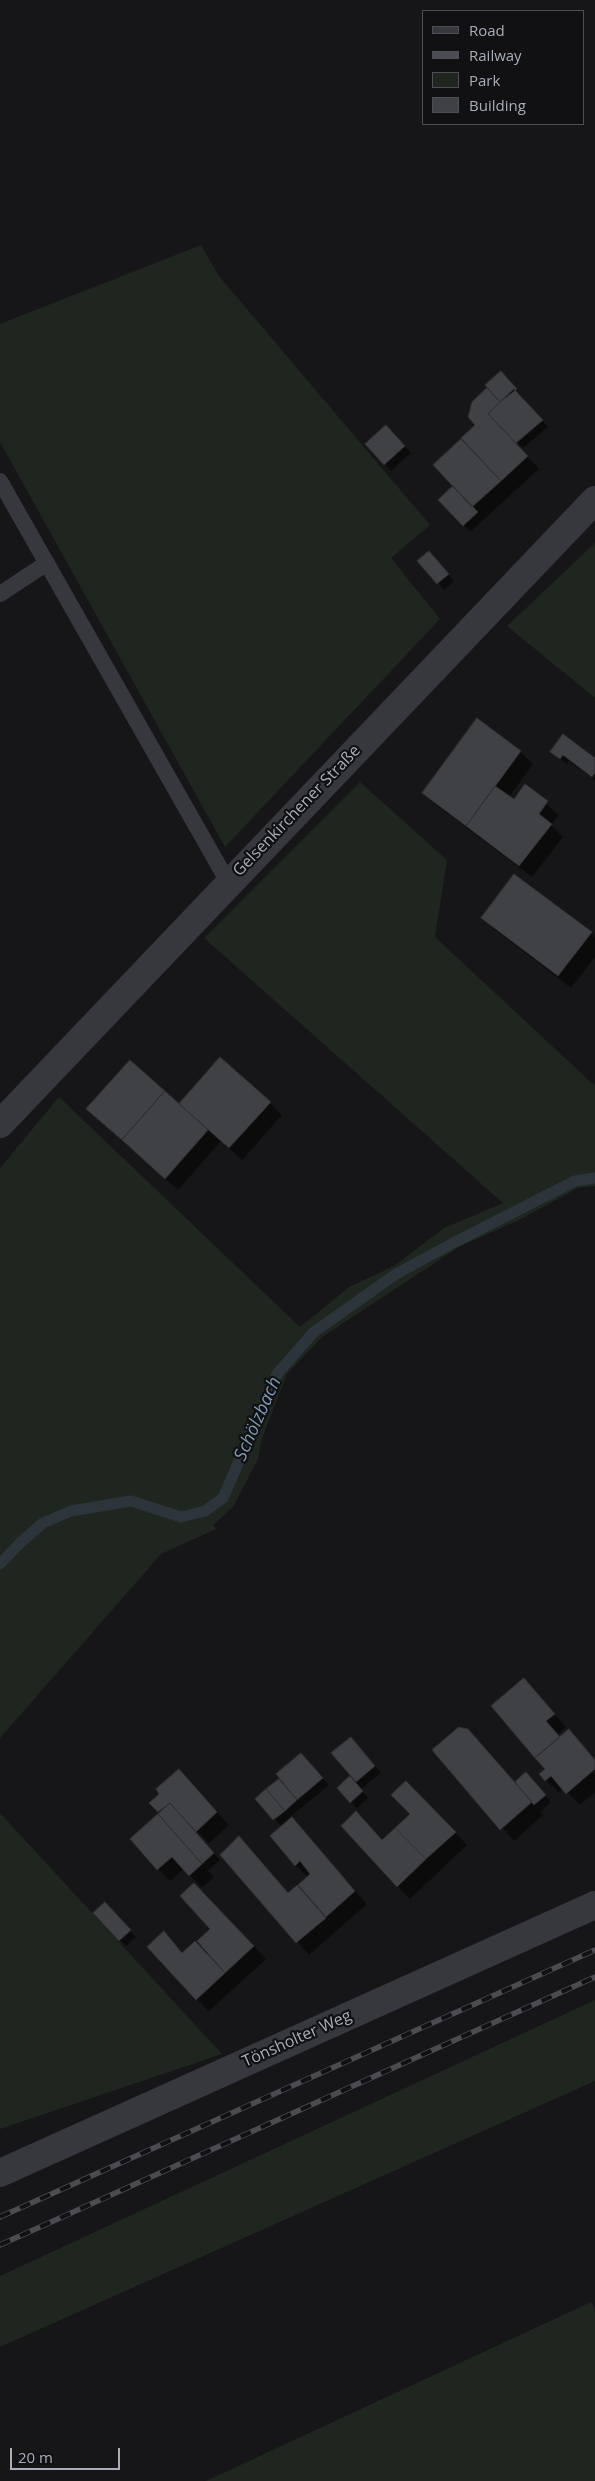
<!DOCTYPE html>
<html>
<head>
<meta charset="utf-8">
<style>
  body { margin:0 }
  #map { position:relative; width:595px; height:2481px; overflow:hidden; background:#161618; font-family:"Open Sans",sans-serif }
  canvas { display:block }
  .legend { position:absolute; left:422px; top:10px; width:162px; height:115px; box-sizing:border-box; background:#111113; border:1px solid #4d4f55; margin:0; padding:6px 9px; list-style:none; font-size:15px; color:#a8adb8 }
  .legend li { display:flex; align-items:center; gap:10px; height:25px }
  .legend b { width:25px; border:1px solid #4d4f55 }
  .scale { position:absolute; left:10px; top:2448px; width:110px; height:22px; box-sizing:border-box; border:2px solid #a8adb8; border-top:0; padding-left:6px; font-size:15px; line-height:18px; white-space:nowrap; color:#a8adb8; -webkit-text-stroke:4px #111113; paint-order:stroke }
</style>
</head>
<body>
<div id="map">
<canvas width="595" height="2481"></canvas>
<ul class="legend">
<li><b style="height:6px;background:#37383d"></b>Road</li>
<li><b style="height:6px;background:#4a4c52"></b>Railway</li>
<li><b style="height:14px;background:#1e261f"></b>Park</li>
<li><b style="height:14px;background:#404145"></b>Building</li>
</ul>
<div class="scale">20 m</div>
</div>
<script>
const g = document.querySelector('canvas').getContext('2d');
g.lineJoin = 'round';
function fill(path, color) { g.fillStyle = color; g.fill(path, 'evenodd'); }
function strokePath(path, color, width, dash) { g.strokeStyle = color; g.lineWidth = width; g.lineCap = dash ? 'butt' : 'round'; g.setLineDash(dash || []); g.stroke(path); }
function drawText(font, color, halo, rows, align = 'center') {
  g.font = font + ' "Open Sans",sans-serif'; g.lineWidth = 4.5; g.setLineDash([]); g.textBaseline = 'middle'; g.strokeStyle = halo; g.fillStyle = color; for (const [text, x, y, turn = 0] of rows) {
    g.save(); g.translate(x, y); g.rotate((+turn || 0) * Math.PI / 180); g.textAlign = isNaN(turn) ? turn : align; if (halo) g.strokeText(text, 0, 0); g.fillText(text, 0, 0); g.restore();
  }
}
fill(new Path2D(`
  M201 245 219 276 430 525 391 558 440 619 225 847 0 442V324Z
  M595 543V698L507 626Z
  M360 782 447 860 435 937 595 1086V1186L578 1188 521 1219 459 1247 322 1337 287 1374 262 1438 258 1459 233 1507 213 1525 216 1529 161 1554 0 1738V1168L59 1097 300 1327 349 1287 394 1266 444 1228 503 1203 204 938Z
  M0 1813 222 2054 0 2129Z
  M595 2000V2081L0 2347V2276Z
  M591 2302 595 2309V2481H206Z`), '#1e261f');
fill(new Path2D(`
  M507 379 548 427 523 448 510 435 509 437 539 469 470 532 440 500 454 486 434 465 477 425 469 416 473 408 500 400Z
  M393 433 411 453 391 471 367 444Z
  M435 559 454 581 444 590 438 583Z
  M478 720 521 752 533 764 509 797 514 801 525 786 559 815 551 825 563 837 532 877 436 805 423 793Z
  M552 752 595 759V780L569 761 567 764Z
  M483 918 591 933 595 937V957L571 988 495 930Z
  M270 1103 282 1115 242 1160 221 1141 178 1190 100 1121 179 1105Z
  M524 1680 566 1727 558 1734 561 1738 595 1760V1792L580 1805 563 1788 559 1793 541 1775 547 1770Z
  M468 1730 515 1783 526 1774 551 1802 540 1812 543 1815 514 1841 434 1750Z
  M357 1745 381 1773 361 1789 368 1798 357 1808 339 1788 352 1776Z
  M307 1761 329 1785 290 1817 367 1904 309 1955 221 1855 251 1850 289 1894 308 1877 295 1865 282 1827 257 1799Z
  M179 1771 229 1825 209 1843 198 1832 196 1833 220 1860 208 1871 214 1877 202 1888 184 1869 170 1881 158 1869 175 1830 151 1803Z
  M406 1783 467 1845 410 1899 398 1886 411 1814Z
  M207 1897 266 1959 209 2011 197 1999 164 1933 183 1954 212 1929Z
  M111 1910 136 1937 126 1946 120 1940Z`), '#0007');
strokePath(new Path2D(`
  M0 1564 20 1543 43 1523 71 1511 131 1501 181 1517 205 1511 223 1498 277 1374 314 1332 396 1274 457 1241 575 1181 595 1178`), '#2c353c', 11);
const building = new Path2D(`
  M501 371 517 389 500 402 485 385Z
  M487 388 500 402 488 414 528 456 501 481 461 438 475 425 468 417 472 402Z
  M514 389 543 420 516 443 488 414Z
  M386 425 405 446 384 465 365 444Z
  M461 439 501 481 472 507 433 465Z
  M453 486 478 512 463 526 438 500Z
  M429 551 449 574 437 584 417 561Z
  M477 718 521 751 466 826 422 793Z
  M563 734 595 758V773L592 777 563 755 560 759 550 752Z
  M525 784 548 801 539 814 552 824 519 866 466 826 495 786 514 799Z
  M514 874 592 932 558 976 481 918Z
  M220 1057 271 1102 229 1148 179 1104Z
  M130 1060 165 1091 122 1140 86 1109Z
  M165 1091 208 1130 165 1179 122 1140Z
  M524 1678 555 1714 546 1721 560 1737 535 1758 491 1706Z
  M459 1727 468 1729 532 1802 500 1830 432 1750Z
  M569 1729 595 1760V1769L566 1794 551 1776 545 1781 539 1774 545 1769 535 1758Z
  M351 1737 375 1766 356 1782 331 1753Z
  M301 1753 323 1778 297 1800 276 1774Z
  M179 1769 217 1812 196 1832 170 1803 158 1812 149 1803 159 1794 156 1789Z
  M526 1772 546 1795 534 1805 515 1782Z
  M350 1776 363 1791 350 1803 337 1788Z
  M279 1779 297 1800 285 1811 266 1789Z
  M406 1781 456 1832 426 1859 395 1828 410 1814 391 1795Z
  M266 1789 285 1811 273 1820 255 1799Z
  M170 1803 214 1853 202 1864 158 1814Z
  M356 1811 382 1840 395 1828 426 1859 397 1887 341 1826Z
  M158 1814 202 1864 189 1876 172 1857 157 1870 130 1839Z
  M292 1817 355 1891 326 1917 298 1885 310 1874 300 1861 295 1866 270 1836Z
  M239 1836 288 1893 297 1885 326 1918 296 1943 220 1855Z
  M194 1883 254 1946 225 1973 197 1941 210 1929 180 1896Z
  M105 1902 131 1930 119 1941 93 1913Z
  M164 1931 182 1953 195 1941 225 1973 196 2000 147 1947Z`);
fill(building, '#404145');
strokePath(building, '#303034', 1);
strokePath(new Path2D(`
  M0 481 228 882
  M0 594 47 563`), '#37383d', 16);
strokePath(new Path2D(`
  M0 1124 595 500
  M0 2173 595 1905`), '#37383d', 28);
const rail = new Path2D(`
  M0 2217 595 1950
  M0 2245 595 1977`);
strokePath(rail, '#4a4c52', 5.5);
strokePath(rail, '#111113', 4, [11]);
drawText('16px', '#a8adb8', '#111113', [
  ["Gelsenkirchener Straße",297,811,-46],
  ["Tönsholter Weg",297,2039,-24]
]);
drawText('italic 18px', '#7f9bb3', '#111113', [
  ["Schölzbach",258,1419,-66]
]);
</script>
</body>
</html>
